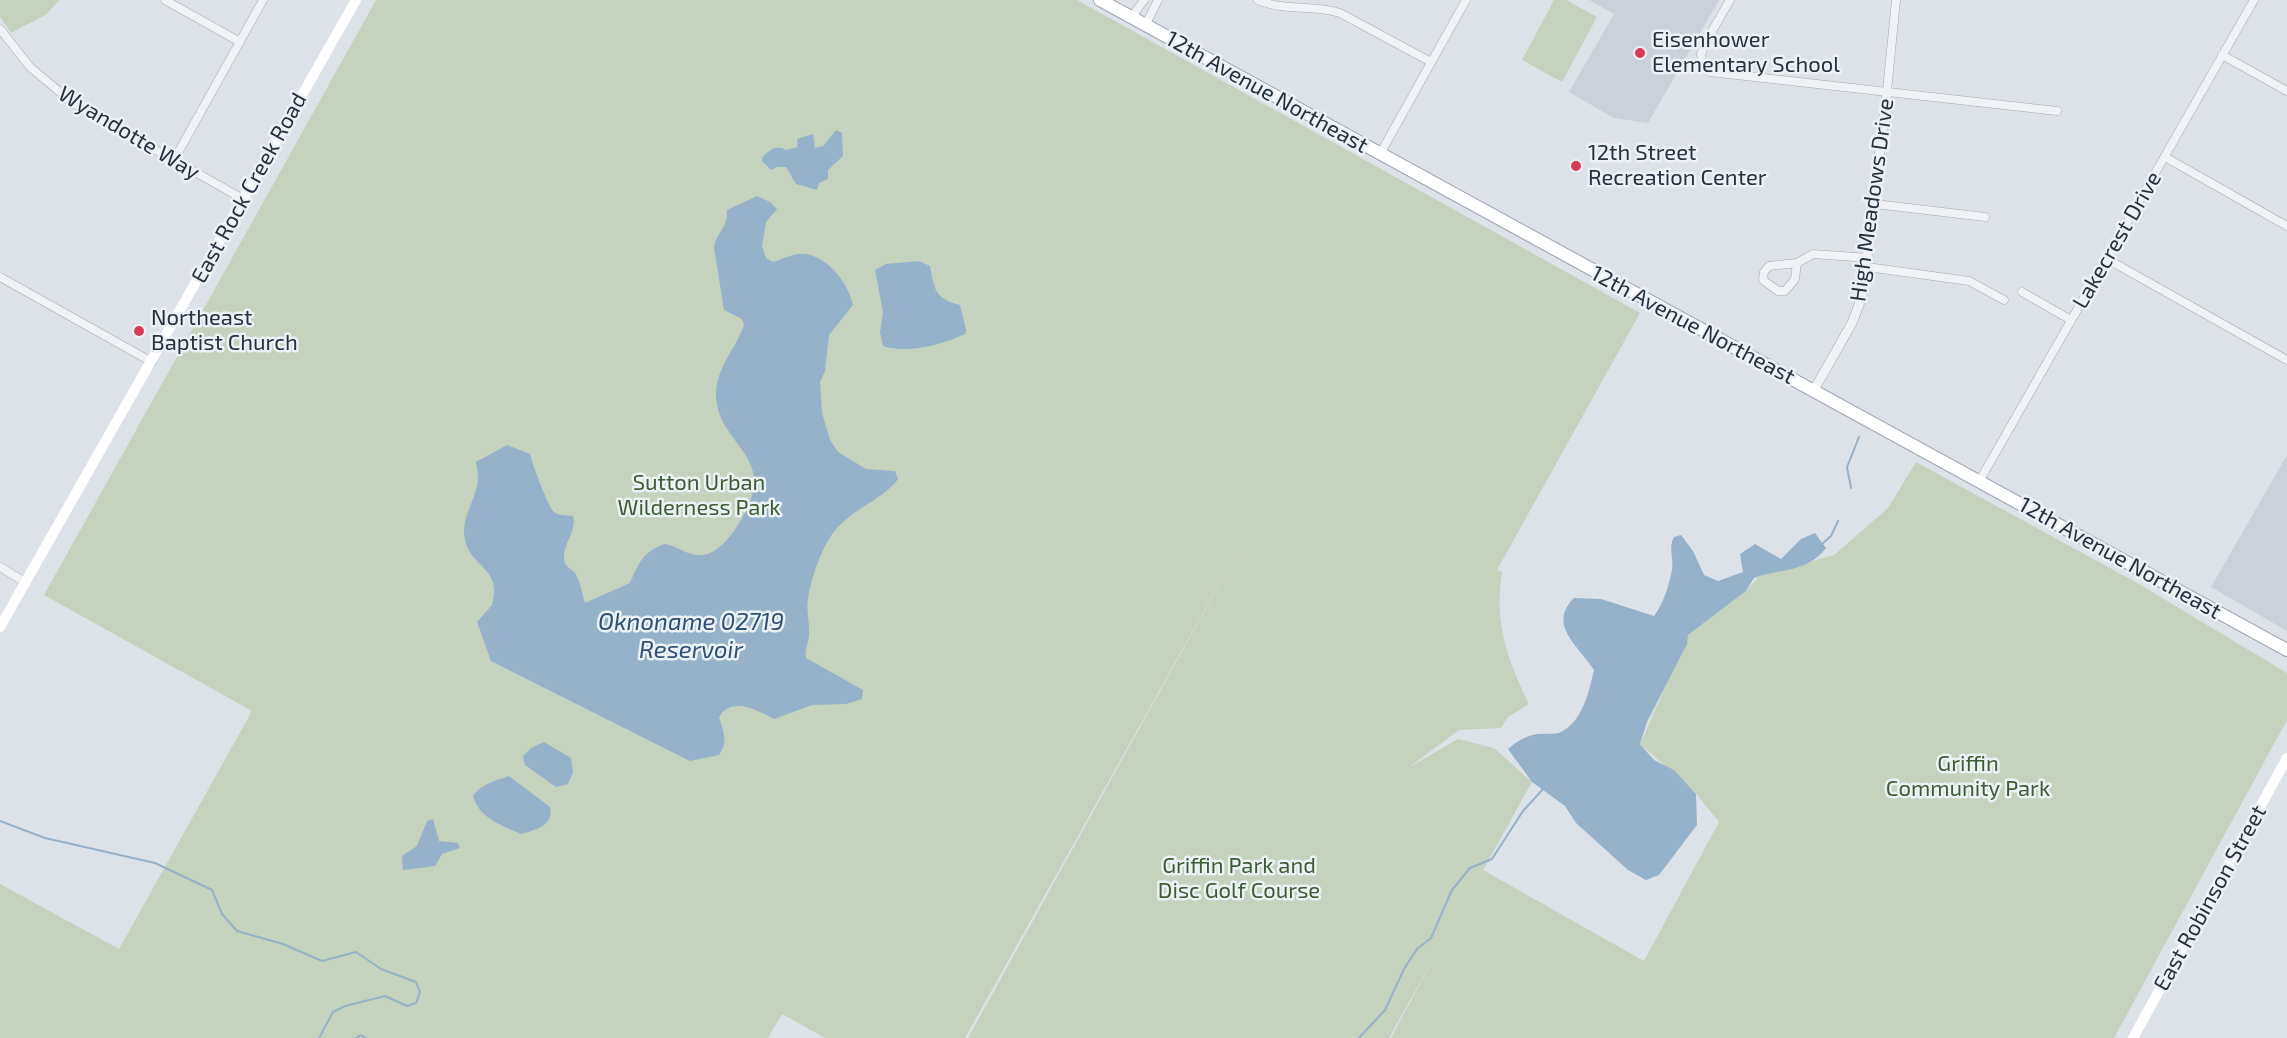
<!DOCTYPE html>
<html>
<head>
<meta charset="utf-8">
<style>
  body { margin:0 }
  canvas { display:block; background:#dde2e8 }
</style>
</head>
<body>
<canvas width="2287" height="1038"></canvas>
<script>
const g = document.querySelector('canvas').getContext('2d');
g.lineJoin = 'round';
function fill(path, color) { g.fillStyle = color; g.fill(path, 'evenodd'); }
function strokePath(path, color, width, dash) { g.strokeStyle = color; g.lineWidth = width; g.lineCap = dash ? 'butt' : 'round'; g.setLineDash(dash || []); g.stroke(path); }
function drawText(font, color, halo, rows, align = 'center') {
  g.font = font + ' "Exo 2",sans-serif'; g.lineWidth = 5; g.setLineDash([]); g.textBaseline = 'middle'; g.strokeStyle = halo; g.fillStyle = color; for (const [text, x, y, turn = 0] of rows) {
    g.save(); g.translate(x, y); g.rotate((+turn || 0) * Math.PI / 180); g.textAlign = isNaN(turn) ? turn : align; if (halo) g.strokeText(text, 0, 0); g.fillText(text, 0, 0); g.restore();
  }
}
fill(new Path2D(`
  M1589 0H1719L1648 123 1614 118 1569 92 1614 14Z
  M2287 455V631L2211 587Z`), '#cbd1da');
fill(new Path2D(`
  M0 0H59L47 14 11 33 0 17Z
  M376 0H1077L1640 313 1497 570 1502 572C1494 624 1507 658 1529 704L1508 717 1501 728 1459 730 1408 768 1458 739 1494 748 1532 782 1483 870 1644 961 1719 822 1693 790 1640 744 1688 635 1746 591 1759 576 1834 555 1888 508 1916 462 2139 584 2287 673V720L2114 1038H1391L1437 952 1389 1038H968L1257 516 965 1038H825L782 1014 768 1038H0V884L119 949 252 711 44 595Z
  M1554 0H1566L1597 17 1562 82 1522 60Z`), '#c4d2be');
fill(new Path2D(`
  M836 130 842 133 843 156 828 170V179L819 183 817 190 796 184 786 167H777L771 170 762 161 763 156C771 150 776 144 786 150L798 147 797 139 813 134 815 148 823 146Z
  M757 196 770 202 777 209 766 222 762 246 766 258 773 262C782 259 796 252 806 254 829 258 848 283 853 305L829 335 825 371 820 382 822 413 830 440 838 452 866 469 895 471 898 479C884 498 858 507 841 524 824 539 811 577 808 599 806 611 810 624 809 636 808 645 804 650 806 658L863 690 862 699 846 704 812 705 774 719C757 710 732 696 719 717 723 731 729 742 719 755L690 761 491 661 477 622 492 605C503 568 471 568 465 540 460 516 478 499 478 476 478 471 476 466 476 462L507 445 530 454C532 463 548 507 554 512 559 516 566 515 573 516 577 530 564 543 564 557 564 567 568 566 574 572 580 579 582 594 585 603L630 583C639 563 643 551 665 544 676 546 685 553 695 555 714 558 729 539 738 525 785 454 715 448 716 392 717 367 736 348 744 325L742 319 724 310 714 248C716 231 728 230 727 210Z
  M919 261 930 266C934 289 935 299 960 305L966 330 965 334C941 345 908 354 883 346L880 332 883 312 875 270 886 264Z
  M1815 533 1826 548C1807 573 1781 568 1754 578L1746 591 1688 635 1687 644 1647 722 1640 744 1654 760 1674 770 1696 794 1697 825 1659 875 1646 880 1628 870 1576 823 1565 806 1532 782 1508 749C1517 741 1526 736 1537 734 1545 733 1555 735 1561 732 1583 721 1589 691 1594 670 1579 646 1547 625 1574 598L1601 599 1654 616C1663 604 1669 586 1672 570 1674 558 1668 547 1674 537L1681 535 1693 551 1704 575 1718 581 1743 572 1740 554 1755 544 1781 559 1801 539Z
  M544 742 571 758 573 772 568 784 556 787 525 765 523 756 531 748Z
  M509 776 550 807C554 826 535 830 521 834 501 825 480 819 473 796 481 784 495 781 509 776Z
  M433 819 439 841 458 843 460 848 442 854 435 866 403 870 402 856 417 846 427 821Z`), '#96b1ca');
strokePath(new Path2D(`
  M1851 488 1847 467 1859 437
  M1821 545 1831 536 1838 521
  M0 821 45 838 155 863 212 890 222 914 237 931 283 944 322 961 356 952 381 969 416 982 420 992 416 1003 407 1006 385 996 345 1006 333 1012 319 1038
  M356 1038 361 1035 366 1038
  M1359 1038 1385 1010 1404 969 1417 949 1431 938 1452 890 1470 868 1492 859 1523 811 1545 787`), '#96b1ca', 2);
const minor = new Path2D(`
  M165 0 240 42
  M1258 0C1285 12 1313 4 1340 13L1431 62
  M1730 0 1704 45 1701 55 1703 64 1710 72 2057 111
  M1131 18 1144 0
  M1145 26 1158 0
  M0 29 30 67 73 103 243 199
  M2222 55 2287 91
  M1887 91 1896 0
  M1380 154 1466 0
  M2165 157 2287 226
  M174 160 263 0
  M1875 204 1985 217
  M2107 259 2287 360
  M1797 263 1795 279 1785 291H1778L1763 280 1764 272 1769 266 1797 263 1813 254 1869 258
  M1867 267 1969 281 2004 300
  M0 277 152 362
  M2022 292 2071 320
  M1980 480 2254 0
  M0 567 25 582`);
const tertiary = new Path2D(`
  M1814 390 1852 323 1862 297 1887 91`);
const primary = new Path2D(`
  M1100 0 2287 650`);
strokePath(minor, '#a2a9b2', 9);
strokePath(tertiary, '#a2a9b2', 10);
strokePath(primary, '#9ca6b4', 14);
strokePath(minor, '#f0f2f6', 8);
strokePath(tertiary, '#f0f2f6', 9);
strokePath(new Path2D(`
  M0 627 356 0
  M2133 1038 2287 758`), '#fff', 10);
strokePath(primary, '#fff', 12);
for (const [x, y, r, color] of [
  [1640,53,6,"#d53a57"],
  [1576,166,6,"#d53a57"],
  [139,331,6,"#d53a57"]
]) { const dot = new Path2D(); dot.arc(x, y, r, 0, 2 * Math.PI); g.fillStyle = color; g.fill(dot); strokePath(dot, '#ecf1f5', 2); }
drawText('22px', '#26303f', '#ecf1f5', [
  ["Eisenhower",1652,40],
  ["Elementary School",1652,65],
  ["12th Street",1588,153],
  ["Recreation Center",1588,178],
  ["Northeast",151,318],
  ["Baptist Church",151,343]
], 'left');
drawText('22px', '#26303f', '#ecf1f5', [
  ["12th Avenue Northeast",1267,92,29],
  ["Wyandotte Way",129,133,31],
  ["East Rock Creek Road",249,188,-61],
  ["High Meadows Drive",1872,200,-82],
  ["Lakecrest Drive",2117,240,-60],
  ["12th Avenue Northeast",1693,325,28],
  ["12th Avenue Northeast",2120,558,29],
  ["East Robinson Street",2210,898,-61]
]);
drawText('22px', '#3c5c32', '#ecf1f5', [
  ["Sutton Urban",699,483],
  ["Wilderness Park",699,508],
  ["Griffin",1968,764],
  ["Community Park",1968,789],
  ["Griffin Park and",1239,866],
  ["Disc Golf Course",1239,891]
]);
drawText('italic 24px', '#2e5075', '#ecf1f5', [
  ["Oknoname 02719",691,622],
  ["Reservoir",691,650]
]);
</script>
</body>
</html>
